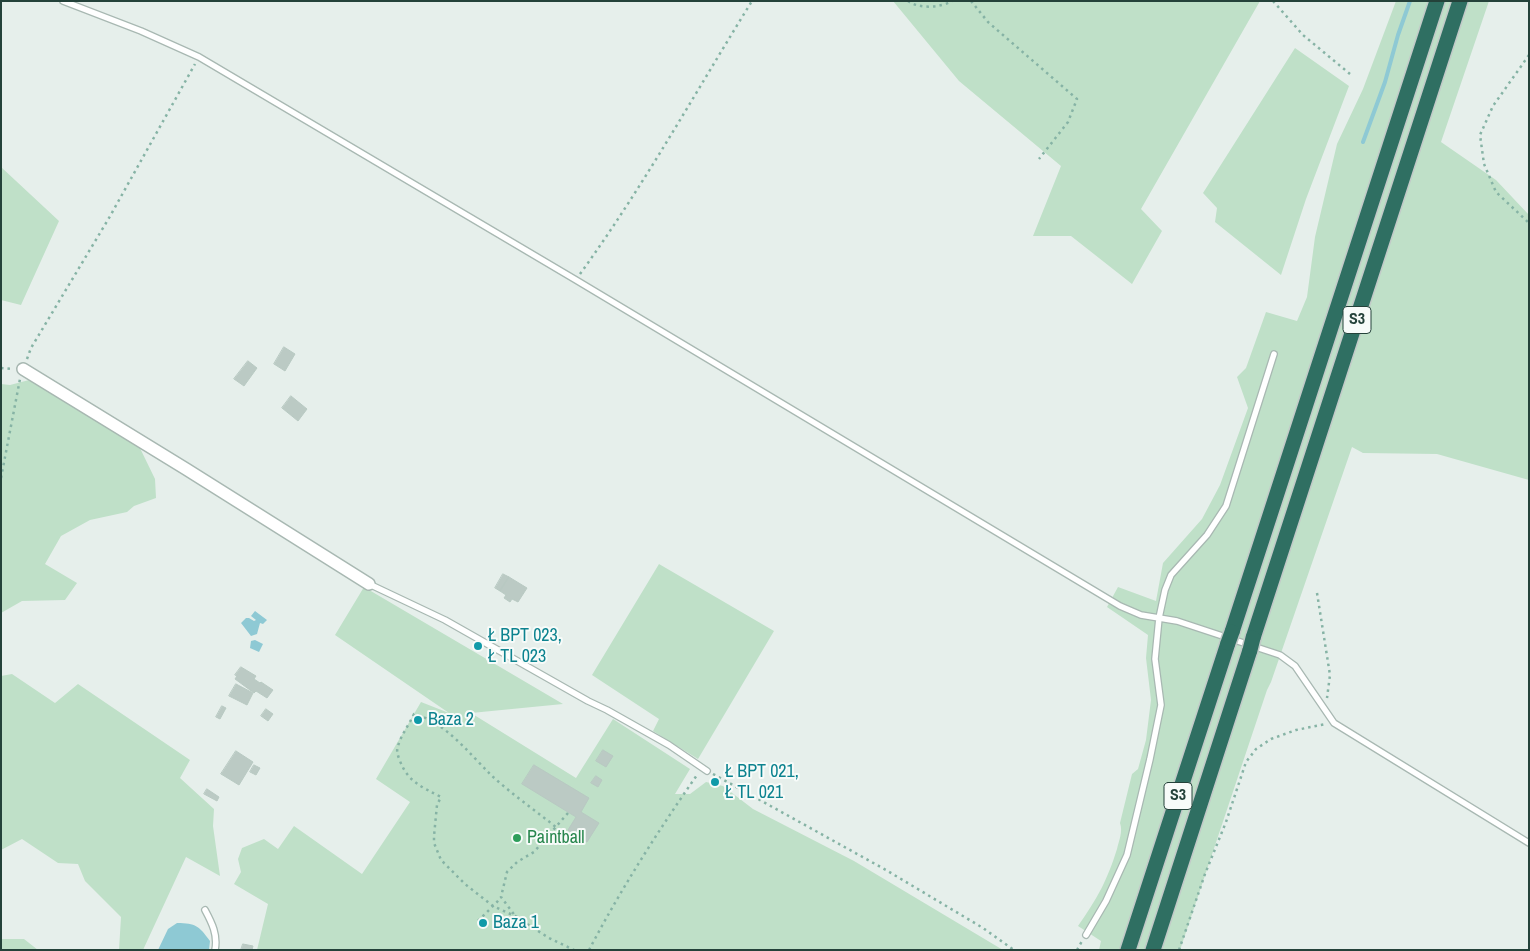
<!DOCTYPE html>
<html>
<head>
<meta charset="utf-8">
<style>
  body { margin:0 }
  #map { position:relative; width:1530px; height:951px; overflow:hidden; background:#e6efeb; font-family:"Archivo Narrow",sans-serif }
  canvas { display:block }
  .frame { position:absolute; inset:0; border:2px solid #24423a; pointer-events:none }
</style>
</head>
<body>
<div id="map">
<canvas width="1530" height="951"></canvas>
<div class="frame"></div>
</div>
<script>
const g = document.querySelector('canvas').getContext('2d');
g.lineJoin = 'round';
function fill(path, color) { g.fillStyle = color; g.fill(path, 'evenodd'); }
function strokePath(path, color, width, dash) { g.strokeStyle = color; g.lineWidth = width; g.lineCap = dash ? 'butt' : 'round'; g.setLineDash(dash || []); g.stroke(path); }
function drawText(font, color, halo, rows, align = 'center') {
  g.font = font + ' "Archivo Narrow",sans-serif'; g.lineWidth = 4; g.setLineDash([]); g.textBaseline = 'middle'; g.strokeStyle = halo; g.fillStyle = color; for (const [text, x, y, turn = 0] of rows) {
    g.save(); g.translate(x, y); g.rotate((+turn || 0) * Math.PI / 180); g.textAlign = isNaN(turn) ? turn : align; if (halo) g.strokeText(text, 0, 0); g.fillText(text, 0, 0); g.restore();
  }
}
fill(new Path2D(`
  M893 1H1260L1141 209 1162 231 1132 284 1071 236H1033L1061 166 959 81Z
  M1396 1H1489L1441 142 1496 180 1529 215V480L1437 454 1363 453 1352 447 1271 682 1267 690 1180 950H1099L1101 941 1078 926C1097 899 1107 881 1117 849 1119 840 1123 832 1120 823L1132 774 1138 769 1146 740 1151 700 1146 658 1148 635 1107 607 1118 587 1156 601 1163 563 1202 519 1220 485 1248 408 1237 377 1246 368 1266 312 1297 321 1307 297 1315 237 1337 144 1363 89Z
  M1295 48 1349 86 1306 199 1281 275 1215 222 1217 208 1203 193Z
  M1 167 59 221 21 305 1 300Z
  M33 379 138 444 155 479 156 498 134 506 127 512 90 520 61 536 45 564 77 583 65 600 22 601 1 613V384L10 385Z
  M659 564 774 631 698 759 653 731 659 719 592 675Z
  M364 587 563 704 471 713 576 778 613 719 690 769 675 794H690L706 782 723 786 753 809 854 861 1003 950H257L268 904 234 884 241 872 238 859 242 848 264 839 278 849 294 826 362 874 410 802 376 779 421 702 449 713 335 635Z
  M12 674 55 703 78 684 190 760 180 778 214 809 213 826 220 876 186 857 143 950H119L121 917 85 881 78 864 58 863 22 839 1 850V676Z
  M1 939H24L38 950H1Z`), '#bfe0c8');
fill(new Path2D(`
  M255 611 267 620 263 624 260 623 257 634 251 636 241 623 246 618H249L254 621 256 620 251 616Z
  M255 640 263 644 259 652 250 648 251 641Z
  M177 923C196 923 199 926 210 941L209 950H158L168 929Z`), '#8ec9d4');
strokePath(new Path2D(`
  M1363 142 1385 82 1398 35 1410 1`), '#8ec9d4', 4);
const building = new Path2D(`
  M284 347 295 354 285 371 274 364Z
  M248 361 257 368 244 386 234 379Z
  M291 396 307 409 298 421 282 408Z
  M503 574 509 577 500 591 495 588Z
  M509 577 527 588 518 602 512 599 510 602 504 598 506 595 500 591Z
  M241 667 256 676 254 679 260 683 261 682 273 690 267 698 256 691 254 693 235 679 237 676 235 675Z
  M236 684 253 693 247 705 229 696Z
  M222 706 226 708 220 719 216 717Z
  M266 709 273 714 268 721 261 716Z
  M416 716 422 719 419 724 413 720Z
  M603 750 613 756 606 767 596 761Z
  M236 751 253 762 239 785 221 774Z
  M254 765 260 768 256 775 250 772Z
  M534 765 589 798 581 812 599 823 587 842 568 830 576 817 522 784Z
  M596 776 602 780 598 787 591 783Z
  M207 789 219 797 217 801 204 794Z
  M482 918 487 922 484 927 478 924Z
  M243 944 253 946 252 950H241Z`);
fill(building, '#bbcac4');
strokePath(building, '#b8c9c2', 1);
const service = new Path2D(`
  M63 1 141 31 199 57 576 280 1120 606 1141 615 1177 621 1280 655 1295 666 1334 723 1529 843
  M369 584 445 620 588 701 607 710 669 745 707 771
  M205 910C212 923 218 935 215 950
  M1086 935 1106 901 1127 855 1150 759 1161 705 1155 659 1159 618 1165 590 1171 575 1207 535 1226 506 1274 354`);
const minor = new Path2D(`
  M23 369 186 469 369 584`);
const motorway = new Path2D(`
  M1232 632 1437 1
  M1253 638 1460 1
  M1128 950 1228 643
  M1153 950 1250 650`);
strokePath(service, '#a8b8b2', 8);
strokePath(minor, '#a8b8b2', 14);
strokePath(motorway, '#c2cac8', 18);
strokePath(new Path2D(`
  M908 1C919 9 940 8 952 1
  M971 1 988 22 1077 99 1068 122 1039 159
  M1273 1 1303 35 1350 74
  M1529 55 1493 106 1480 135 1484 164 1496 192 1529 223
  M580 274C643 187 695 93 752 1
  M27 359 31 348 109 218 195 64
  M1 368 12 369
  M1 478 20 379
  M1317 593 1330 675 1327 698
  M713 774 886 870 983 928 1014 950
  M568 813 534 852 517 862 507 872 501 897 516 917 549 938 574 950
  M517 917 493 906 465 884 441 860 434 843V836L437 805 441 797C422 787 408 782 400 761 398 756 396 751 398 746 401 735 409 725 414 714 444 721 469 753 490 774 510 793 535 810 557 828
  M478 921 497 902 501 897
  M589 950C621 889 658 831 697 775
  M1077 950 1082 941
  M1179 950 1205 874 1226 822 1246 762 1256 749 1271 739 1296 730 1326 724`), '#86b3a5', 2.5, [2.5, 4]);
strokePath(service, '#fff', 5.5);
strokePath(minor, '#fff', 11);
strokePath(motorway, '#2f6f62', 15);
const motorwayBridge = new Path2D(`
  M1228 643 1232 632
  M1250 650 1253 638`);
strokePath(motorwayBridge, '#c2cac8', 18, []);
strokePath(motorwayBridge, '#2f6f62', 15);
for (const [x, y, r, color] of [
  [478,646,5,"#0f9aa8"],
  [418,720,5,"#0f9aa8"],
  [715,782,5,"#0f9aa8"],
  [517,838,5,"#2e9e5b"],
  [483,923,5,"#0f9aa8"]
]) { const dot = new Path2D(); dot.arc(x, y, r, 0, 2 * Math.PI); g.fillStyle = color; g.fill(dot); strokePath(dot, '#f7fbf9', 2); }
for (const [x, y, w] of [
  [1357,320,28],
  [1178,796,28]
]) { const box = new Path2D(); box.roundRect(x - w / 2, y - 13.5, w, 27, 4); g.fillStyle = '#f7fbf9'; g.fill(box); strokePath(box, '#24423a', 1); }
drawText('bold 16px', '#24423a', null, [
  ["S3",1357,320],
  ["S3",1178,796]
]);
drawText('18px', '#0d838f', '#f7fbf9', [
  ["Ł BPT 023,",488,636],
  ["Ł TL 023",488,657],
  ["Baza 2",428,720],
  ["Ł BPT 021,",725,772],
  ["Ł TL 021",725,793],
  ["Baza 1",493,923]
], 'left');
drawText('18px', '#27864d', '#f7fbf9', [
  ["Paintball",527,838]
], 'left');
</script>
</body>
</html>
